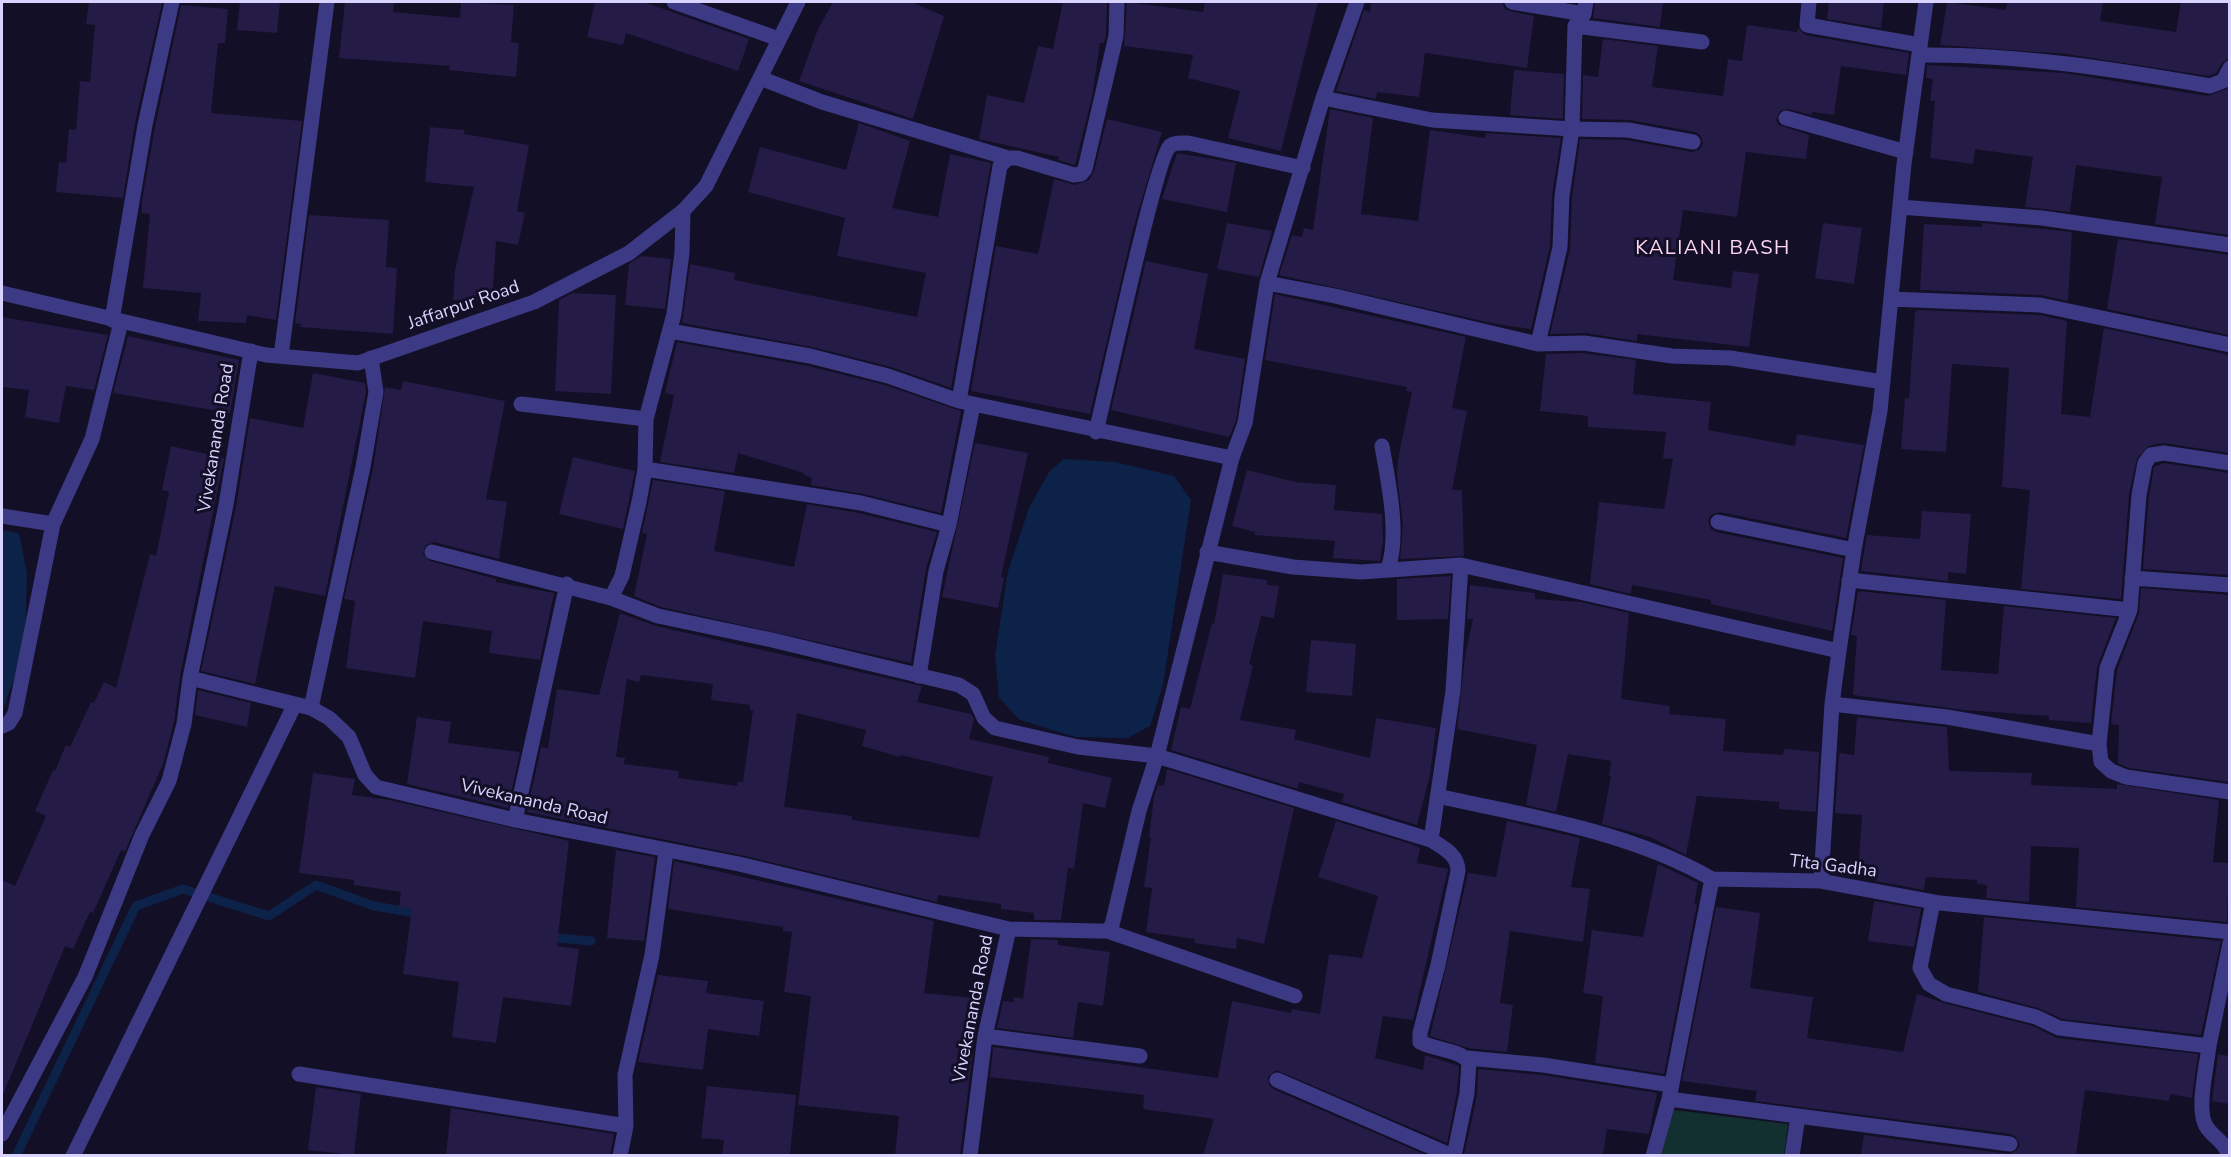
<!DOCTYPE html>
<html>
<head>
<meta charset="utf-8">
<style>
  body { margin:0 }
  #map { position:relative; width:2231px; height:1157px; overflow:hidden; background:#130f26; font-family:"Nunito Sans",sans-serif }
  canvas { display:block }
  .frame { position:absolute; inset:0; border:3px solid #d9d4ff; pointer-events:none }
</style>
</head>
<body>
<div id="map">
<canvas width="2231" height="1157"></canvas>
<div class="frame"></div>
</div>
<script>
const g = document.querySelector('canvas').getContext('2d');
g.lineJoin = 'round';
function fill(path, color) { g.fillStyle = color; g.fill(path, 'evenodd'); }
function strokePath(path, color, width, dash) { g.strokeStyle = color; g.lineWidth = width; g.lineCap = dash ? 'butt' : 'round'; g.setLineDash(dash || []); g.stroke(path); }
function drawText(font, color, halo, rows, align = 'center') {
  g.font = font + ' "Nunito Sans",sans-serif'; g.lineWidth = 6; g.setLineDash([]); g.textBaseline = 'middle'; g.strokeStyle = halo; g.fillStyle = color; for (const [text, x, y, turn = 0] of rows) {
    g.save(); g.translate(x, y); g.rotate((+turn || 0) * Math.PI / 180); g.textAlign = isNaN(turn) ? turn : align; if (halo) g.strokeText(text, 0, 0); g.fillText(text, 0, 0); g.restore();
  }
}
fill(new Path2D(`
  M1666 1109 1788 1124 1784 1155 1656 1156Z`), '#12302f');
fill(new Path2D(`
  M1064 459 1115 462 1174 476 1191 500 1163 685 1150 726 1128 738 1075 737 1020 720 999 698 995 656 1008 571 1029 508 1049 472Z
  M2 530 19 533 27 574 25 646 2 713Z`), '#0c2248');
strokePath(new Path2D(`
  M547 937 591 941
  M16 1156 136 906 183 889 269 916 316 885 374 906 421 914`), '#0c2248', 9);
fill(new Path2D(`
  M89 2 162 3 135 123 123 198 56 192 59 162 66 163 69 129 76 130 80 81 90 82 95 25 86 24Z
  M240 2H280L277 33 237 30Z
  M345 2H394L393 12 460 18 461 2 514 5 511 42 519 43 516 77 449 70 450 66 339 58Z
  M595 2H644L749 39 738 71 626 33 623 45 587 37Z
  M833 2H911L944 16 913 119 799 81 818 29Z
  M1063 2H1107L1106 35 1104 43H1100L1092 97 1075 165 1058 160 1059 157 979 139 987 95 1024 103 1038 46 1053 49Z
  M1127 2 1203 12 1205 2H1318L1281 151 1228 138 1240 91 1188 78 1193 55 1124 46Z
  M1371 2H1502L1505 9 1510 11 1534 16 1527 68 1425 53 1419 97 1377 92 1376 99 1336 91 1364 10 1370 12Z
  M1595 2H1663L1660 27 1593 18Z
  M1829 2H1884L1881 28 1827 19Z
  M1947 2 2006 10 2007 2H2103L2100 21 2176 32 2181 2H2229V58L2222 63 2216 73 2209 76 2066 54 1940 45Z
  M181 5 228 9 225 43H218L211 113 302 121 276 320 247 315 246 323 198 321 201 293 143 288 150 214 142 213V200L155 127Z
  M1747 25 1797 32 1798 28 1805 35 1909 53 1906 75 1841 66 1834 115 1812 112V115L1788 109 1780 111 1776 120 1779 125 1809 135 1806 159 1746 152 1737 217 1683 210 1673 280 1731 288 1733 271 1759 274 1749 347 1637 334V341L1585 333 1550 334 1570 249 1572 197 1580 139 1627 140 1692 152 1700 149 1703 143 1700 135 1695 132 1630 120 1582 119 1583 75 1598 77 1603 39 1658 46 1652 87 1723 96 1728 59 1742 61Z
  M1927 65 2064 73 2208 96 2229 88 2228 235 2155 224 2162 177 2076 165 2070 212 2025 207 2033 157 1975 149 1973 164 1930 158 1935 101H1930L1933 79 1926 78Z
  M1514 70 1564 74 1563 119 1510 115Z
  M1330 109 1373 118 1361 214 1418 221 1430 130 1485 138 1486 133 1561 138 1552 195 1550 246 1531 329 1496 324 1279 275 1292 235 1302 237 1304 228 1313 230Z
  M1107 119 1162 132 1133 229 1090 414 971 391 996 246 1038 254 1054 179 1075 185 1089 180 1094 171Z
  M859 123 910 141 892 208 938 217 950 154 991 163 951 388 891 367 812 347 682 323 690 264 735 273 734 280 917 317 926 273 837 256 845 218 748 192 760 147 846 170Z
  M430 127 464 130V134L529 145 517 211 525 213 518 245 496 241 492 302 453 300 455 270 474 187 425 182Z
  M1177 153 1236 163 1227 212 1162 199Z
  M309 215 389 220 386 267 397 268 393 334 300 327 301 324 295 323Z
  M1227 223 1272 231 1259 277 1217 269Z
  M1823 223 1862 228 1854 284 1815 278Z
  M1982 223 2072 232 2068 301 2040 295 1920 290 1924 224 1982 227Z
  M2118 239 2229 255V335L2107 309Z
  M641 256 671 259 665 309 625 305 629 264Z
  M1146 261 1208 274 1194 349 1245 359 1236 421 1229 437 1111 410Z
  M573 293 616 295 611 394 555 391 559 300Z
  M1275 294 1466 337 1452 408 1467 411 1452 490H1462L1464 556 1400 559 1403 524 1397 476 1398 459 1412 392 1406 391 1407 387 1265 360Z
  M1919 310 2039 315 2067 321 2061 414 2090 417 2104 328 2229 355V453L2163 443 2149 446 2137 458 2129 494 2121 599 2021 589 2030 490 2002 487 2009 368 1952 364 1946 452 1901 449 1905 398H1909L1915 312Z
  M2 317 108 335 94 390 66 386 59 423 25 417 29 390 2 387Z
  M128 336 239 360 230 413 113 393Z
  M677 342 808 366 885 385 961 411 941 513 863 494 811 485 812 478 804 475V473L738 453 734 473 660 462 674 395 665 393Z
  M1583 353 1636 360 1633 394 1711 402 1708 430 1795 446 1797 434 1864 445 1846 538 1720 512 1711 515 1708 521 1711 529 1716 532 1843 558 1832 631 1711 604V600L1632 585 1631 594 1590 584 1599 502 1664 509 1673 459 1663 458 1666 432 1588 427V416L1540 411 1546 354Z
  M313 373 365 383 366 392 325 596 275 586 255 684 201 671 236 507 250 418 303 428Z
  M403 381 505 401 486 499 507 502 499 559 434 542 425 546 423 554 430 561 496 579V582L554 593 540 660 489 653 492 631 423 621 415 678 346 668 355 601 344 599 373 469 385 387 401 390Z
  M975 443 1028 453 1001 577 1004 578 998 608 942 597Z
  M171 446 224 458 180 676 174 722 163 764 127 847 125 851 121 850 93 913 90 912 73 949 65 946 2 1097V880L15 886 46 816 35 811 53 770 55 771 66 745 70 747 91 702 94 703 104 682 116 688 150 554 156 556 169 492 162 490Z
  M573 457 635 471 623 529 559 514Z
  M2164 463 2229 473V575L2143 569 2149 496 2154 467Z
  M1247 470 1295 482 1336 485 1334 510 1382 514 1383 539 1380 561 1333 558 1335 541 1255 535V532L1232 526Z
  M653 480 725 491 714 551 794 567 807 504 859 513 937 532 926 569 911 663 661 607 634 596 647 534 642 533Z
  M1922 511 1971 514 1966 574 1948 572V581L1861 571 1867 535 1920 539Z
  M1223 574 1267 580V585L1279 586 1274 618 1261 616 1249 664 1253 666 1240 720 1296 730 1294 739 1370 758 1376 718 1436 728 1430 775 1417 825 1342 802 1344 794 1299 782 1298 789 1171 750 1181 707 1190 709 1212 623 1214 624Z
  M1451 576 1448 619 1397 620V579Z
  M1470 585 1535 593V599L1581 602 1629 613 1621 699 1670 706 1669 714 1726 719 1723 751 1783 755 1784 749 1819 752 1816 812 1779 809V802L1697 796 1686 855 1650 837 1602 824 1611 776H1609L1611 761 1568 754 1556 812 1526 805 1537 745 1457 729 1465 656 1473 619H1467Z
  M2141 588 2229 595V782L2129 768 2118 763 2119 725 2111 724 2117 670 2139 613Z
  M1858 591 1946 600 1941 670 1998 674 2004 606 2116 618 2097 667 2091 723 2049 720V716L1964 710 1853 695 1857 636 1851 635Z
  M620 613 656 626 922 686 917 702 971 714 974 719 969 739 1049 757 1048 763 1112 778 1105 808 1083 803 1074 869 1068 868 1061 920H1034V913L1001 909V904L938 895 937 902 741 855 527 812 541 747 548 748 557 689 599 695ZM641 675 713 684 711 700 750 705V710H753L743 782H738L737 786 678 778 679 771 624 764 625 758 616 757 627 679 639 682ZM797 713 866 730 862 746 900 757 901 755 993 777 979 838 852 820V816L784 807Z
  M1311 640 1356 644 1352 696 1306 692Z
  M198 690 251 703 247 727 195 715Z
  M417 717 451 722 448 743 520 752 508 808 407 784Z
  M1857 717 1947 727 1949 771 2032 773 2031 785 2117 789V784L2219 800 2213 862 2229 863 2227 922 2076 907 2079 848 2031 846 2029 902 1986 898 1987 885 1977 884V880L1926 877 1924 890 1876 881 1877 874 1858 873 1862 815 1835 813 1839 753 1854 755Z
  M1167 769 1294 808 1264 944 1237 938 1236 949 1194 943 1195 939 1146 932 1152 888 1144 887 1151 837H1149L1154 796 1158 785 1164 786Z
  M313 773 355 779 352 795 390 800 569 841 557 946 579 949 571 1006 503 997 496 1043 452 1037 459 982 403 974 412 909 399 907 401 892 354 885V880L299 873Z
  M1336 821 1411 844 1420 848 1417 863 1448 869 1413 1020 1383 1016 1375 1058 1423 1070 1425 1055 1459 1066 1457 1092 1447 1143 1276 1070 1268 1077 1269 1085 1273 1089 1426 1155H1203L1214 1119 1143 1109 1144 1095 990 1077 993 1047 1218 1078 1232 1001 1291 1013 1292 1009 1320 1014 1329 954 1362 958 1378 896 1318 877Z
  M1507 821 1580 838 1571 887 1590 889 1583 942 1510 931 1500 1003 1513 1005 1507 1052 1468 1048 1430 1036 1468 873 1496 877Z
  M616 850 655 857 644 941 607 938Z
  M674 861 934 921 924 993 983 999 975 1035 960 1155H895L899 1116 798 1105 811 996 784 992 792 932 783 931V927L668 909Z
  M1658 864 1698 883 1694 904H1697L1664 1074 1595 1063 1603 996 1583 993 1592 930 1643 937Z
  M1874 901 1921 909 1914 947 1868 941Z
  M1716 907 1760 913 1750 988 1813 997 1807 1038 1903 1052 1917 994 1944 1003 2033 1026 2057 1038 2198 1054 2192 1098 2170 1094 2169 1101 2085 1090 2076 1155H1861L1864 1135 2009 1154 2017 1150 2020 1145 2016 1137 2011 1134 1755 1101 1757 1091 1682 1081Z
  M1984 917 2221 941 2201 1035 2062 1019 2038 1008 1978 992Z
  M1031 939 1058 940V945L1110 952 1103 1006 1078 1002 1073 1038 997 1028 1003 1001 1014 1002V997L1023 999Z
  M658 975 708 981 706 993 764 1001 759 1036 708 1029 703 1070 638 1062Z
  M2218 1054 2229 1056V1104L2212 1101Z
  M1478 1069 1542 1075 1657 1093 1649 1134 1607 1129 1603 1155H1464L1477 1095Z
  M707 1086 796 1095 790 1155H722L724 1140 701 1138Z
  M316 1087 361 1094 354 1155 308 1150Z
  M451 1108 614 1134 610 1155H446Z`), '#241b47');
strokePath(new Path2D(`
  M674 2 779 39
  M1512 2 1584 14
  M1809 2 1807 25 1920 45
  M1575 26 1702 42
  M1919 55C2016 54 2114 69 2210 86L2223 81 2230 68
  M760 78 822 102 1008 158
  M1323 98 1432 120 1572 129 1628 130 1693 142
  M1786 118 1906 152
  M1900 207 2042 218 2230 245
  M1267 283 1335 296 1538 344 1584 343 1672 356 1730 358 1883 382
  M2 293 266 355 358 363 534 302 629 253 683 211 706 186 798 2
  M1891 299 2040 305 2230 345
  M112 320 145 125 172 2
  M670 331 810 356 888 376 959 401 1232 458
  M1538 344 1560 247 1562 196 1572 129 1575 26 1584 14 1586 2
  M251 351 226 505 190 678 311 708 329 718 349 737 365 775 376 787 515 820 739 864 1009 929 985 1036 970 1156
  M281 356 327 2
  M959 401 1000 166 1008 158H1017L1074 175 1081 174 1085 169 1116 36 1117 2
  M521 404 646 419
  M1096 432C1105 396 1156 157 1170 146 1175 142 1182 143 1188 143L1303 168
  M1382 446C1388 481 1400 534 1388 569
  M2230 463 2164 453 2151 455 2145 463 2139 495 2130 610 2107 668 2099 744 2101 762 2111 771 2126 777 2230 792
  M645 469 861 503 949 525
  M2 516 53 524
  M1718 522 1854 550
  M432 552 611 598 622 576 639 502 645 469 646 419 674 314 682 253 683 211
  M1207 552 1293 567 1361 572 1461 565 1839 651
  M2132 578 2230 585
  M1849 580 2130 610
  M611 598 658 616 772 640 959 685 973 694 984 718 995 728 1078 747 1157 756 1232 458 1245 423 1267 283 1323 98 1357 2
  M919 676 936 571 949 525 973 405
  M1832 704 1947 717 2099 744
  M311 708 363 467 376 392 371 358
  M2 726 9 723 15 713 53 524 92 439 121 322
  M1438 796C1530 817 1629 831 1712 879
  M515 820 567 584
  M1821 881 1832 704 1839 651 1854 550 1880 411 1904 164 1926 2
  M1933 902 1920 968 1929 984 1946 994 2036 1017 2059 1028 2209 1046 2230 943
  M1009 929 1097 931H1107L1112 925 1139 811 1157 756 1431 840
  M1107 931 1295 996
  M985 1036 1140 1056
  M2209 1046C2207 1065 2196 1110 2206 1126 2213 1138 2225 1141 2229 1156
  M1467 1058 1543 1065 1671 1085
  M299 1074 626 1126
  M1277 1080 1452 1156
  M1669 1099 2010 1144
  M2 1134 85 977 142 835 169 781 184 724 190 678
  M73 1156 295 704
  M620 1156 626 1126 625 1075 652 955 666 851
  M1454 1156 1467 1093 1469 1062C1459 1049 1434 1050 1420 1042V1033L1438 965 1458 871C1458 855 1444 848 1431 840L1453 691 1461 565
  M1653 1156 1669 1099 1712 879 1821 881 1940 903 2230 932
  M1792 1156 1798 1116`), '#3d3a85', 15);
drawText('18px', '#d9d4ff', '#130f26', [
  ["Jaffarpur Road",464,306,-19],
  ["Vivekananda Road",217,438,-81],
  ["Vivekananda Road",534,803,13],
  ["Tita Gadha",1833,867,7],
  ["Vivekananda Road",974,1009,-79]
]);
g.letterSpacing = '1.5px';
drawText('20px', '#ffd6f0', '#130f26', [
  ["KALIANI BASH",1713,249]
]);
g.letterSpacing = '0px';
</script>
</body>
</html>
